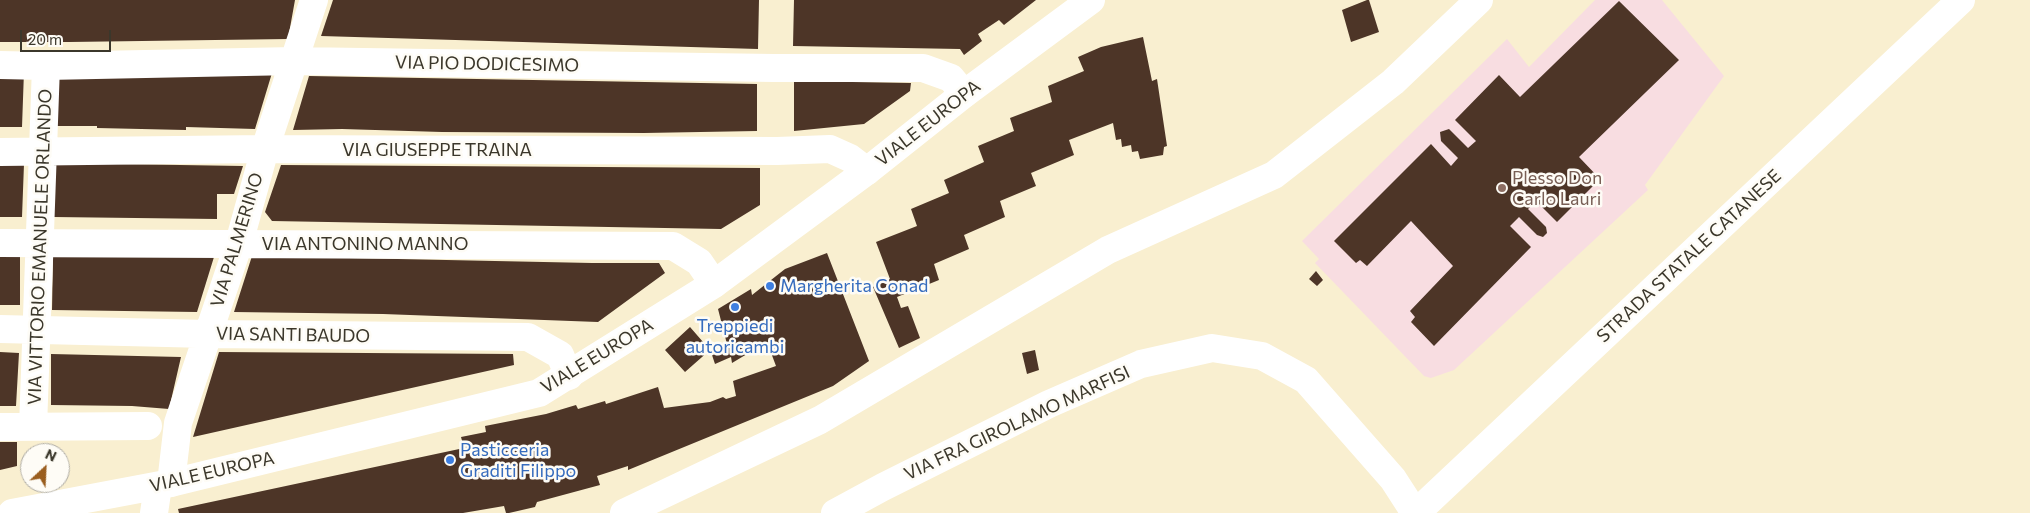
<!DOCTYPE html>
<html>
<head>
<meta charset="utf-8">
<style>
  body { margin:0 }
  #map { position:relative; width:2030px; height:513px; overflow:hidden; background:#f9efd0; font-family:Commissioner,sans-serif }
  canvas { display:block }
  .north { position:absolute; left:20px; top:443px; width:50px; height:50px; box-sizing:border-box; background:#fefcf6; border:1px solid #b0ada5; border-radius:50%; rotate:25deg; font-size:14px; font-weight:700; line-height:20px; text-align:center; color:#3b372b }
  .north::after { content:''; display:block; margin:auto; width:18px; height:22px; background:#9a5e1f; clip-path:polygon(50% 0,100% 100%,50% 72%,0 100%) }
  .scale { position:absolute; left:20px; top:30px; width:91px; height:22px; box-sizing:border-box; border:2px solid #3b372b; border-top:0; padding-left:6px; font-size:15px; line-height:18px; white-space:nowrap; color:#3b372b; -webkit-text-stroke:4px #fefcf6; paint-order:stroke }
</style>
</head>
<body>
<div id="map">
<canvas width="2030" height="513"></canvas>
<div class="north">N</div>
<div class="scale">20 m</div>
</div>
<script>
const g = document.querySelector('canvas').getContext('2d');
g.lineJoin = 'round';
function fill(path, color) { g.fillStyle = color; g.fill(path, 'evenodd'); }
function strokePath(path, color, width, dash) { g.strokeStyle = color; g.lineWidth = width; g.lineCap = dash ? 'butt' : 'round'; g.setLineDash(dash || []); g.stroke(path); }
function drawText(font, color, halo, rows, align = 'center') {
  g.font = font + ' Commissioner,sans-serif'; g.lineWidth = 5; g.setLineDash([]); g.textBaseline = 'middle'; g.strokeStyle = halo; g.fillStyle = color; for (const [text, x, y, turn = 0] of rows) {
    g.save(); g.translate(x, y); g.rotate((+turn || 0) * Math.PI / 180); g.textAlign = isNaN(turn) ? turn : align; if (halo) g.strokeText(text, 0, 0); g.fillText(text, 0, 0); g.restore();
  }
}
fill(new Path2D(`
  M1595 0H1662L1724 76 1645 185 1648 190 1454 370 1431 378 1424 376 1315 263 1319 259 1302 241 1507 39 1529 67Z`), '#f8dde1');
fill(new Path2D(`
  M0 0H295L288 39 69 42H0Z
  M333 0H759L758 49 321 36Z
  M794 0H1036L1004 25 999 20 978 34 982 41 964 55 960 49 793 46Z
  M1367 0H1369L1379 32 1351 42 1342 10Z
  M1619 1 1679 60 1579 157 1600 179 1557 222 1536 201 1528 209 1546 227 1547 233 1543 237 1537 235 1519 217 1510 226 1531 247 1434 346 1411 322 1415 317 1410 311 1453 266 1411 221 1367 266 1360 260 1356 263 1334 241 1431 144 1451 166 1458 158 1441 141 1440 132 1449 129 1468 148 1476 141 1455 120 1499 75 1520 97Z
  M1143 37 1152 81 1157 79 1167 146 1164 147 1163 155 1140 159 1138 151 1132 152 1131 145 1122 147 1121 139 1116 140 1113 123 1069 140 1074 155 1031 173 1036 186 1000 201 1005 217 964 235 969 249 934 264 939 280 897 297 901 308 908 306 920 338 899 348 873 287 890 279 876 242 917 226 911 209 949 193 944 180 984 162 978 146 1014 131 1010 118 1052 102 1048 86 1084 71 1078 57 1101 47Z
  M0 70 24 71 22 127H0Z
  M55 73H272L255 129 186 127V130L97 128V126H56Z
  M309 76 757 84V131L644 133 442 132 342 129 293 130Z
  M794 81 911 83 910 91 864 124 794 131Z
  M54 163 243 166 234 194H217V219L54 217Z
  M0 164H24L22 217H0Z
  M281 165 760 168V205L721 229 272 221 265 212Z
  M0 253H20V305H0Z
  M827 253 869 361 833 386 628 470V466L597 476 600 485 537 502 535 507 509 513H506L504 506 463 513H179L178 509 464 448 461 437 486 432 485 426 546 414 576 405 578 409 605 401 606 404 658 387 664 408 710 402 723 397 726 399 736 396 733 381 776 366 767 342 732 363 731 357 715 364 712 355 728 348 718 309 751 289 752 295 785 269Z
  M53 254 214 257 197 312 52 310Z
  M252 256 592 263H659L665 273 598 322 383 314 234 312Z
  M1316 271 1323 280 1317 286 1309 279Z
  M690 327 710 350 685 372 665 350Z
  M1035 350 1039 370 1027 374 1022 353Z
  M0 352 19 353 16 406H0Z
  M219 352 513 354 514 365 193 437Z
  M51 354 181 357 169 409 132 406 51 405Z
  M0 442H17V466L0 470Z`), '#4d3527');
strokePath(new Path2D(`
  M0 65 46 66 295 61 774 68H923L951 78 964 94
  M0 152 265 149 777 151 830 149 850 158 867 171
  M0 243 673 246 699 262 714 284
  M0 329 208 334 528 337 560 355 569 376
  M0 427 148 426
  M33 427 46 66
  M171 483 178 423 239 243 265 149 314 0
  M154 513 158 486
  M624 513 820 420 1108 250 1274 175 1393 82 1479 0`), '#fff', 28);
strokePath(new Path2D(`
  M12 513 171 483 539 393 714 284 867 171 964 94 1091 0
  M835 513 883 487 1049 404 1141 364 1212 348 1262 356 1306 380 1393 479 1415 513
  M1416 513 1961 0`), '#fff', 28);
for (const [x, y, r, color] of [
  [1502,188,5,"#8d6e63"],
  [770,286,5,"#3f7fe0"],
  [735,307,5,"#3f7fe0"],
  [450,460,5,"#3f7fe0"]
]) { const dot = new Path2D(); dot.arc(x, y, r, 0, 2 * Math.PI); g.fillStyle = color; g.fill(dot); strokePath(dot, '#fefcf6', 2); }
drawText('18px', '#3b372b', '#fefcf6', [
  ["VIA PIO DODICESIMO",487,64,1],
  ["VIALE EUROPA",928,123,-38],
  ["VIA GIUSEPPE TRAINA",437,150],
  ["VIA PALMERINO",237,240,-73],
  ["VIA ANTONINO MANNO",365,244],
  ["VIA VITTORIO EMANUELE ORLANDO",40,247,-88],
  ["STRADA STATALE CATANESE",1689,256,-43],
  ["VIA SANTI BAUDO",293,335,1],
  ["VIALE EUROPA",597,356,-31],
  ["VIA FRA GIROLAMO MARFISI",1017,423,-25],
  ["VIALE EUROPA",212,472,-13]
]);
drawText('18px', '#785e54', '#fefcf6', [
  ["Plesso Don",1512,178],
  ["Carlo Lauri",1512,199]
], 'left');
drawText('18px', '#366cbe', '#fefcf6', [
  ["Margherita Conad",780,286],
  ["Treppiedi",735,326,"center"],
  ["autoricambi",735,347,"center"],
  ["Pasticceria",460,450],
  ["Graditi Filippo",460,471]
], 'left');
</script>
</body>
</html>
